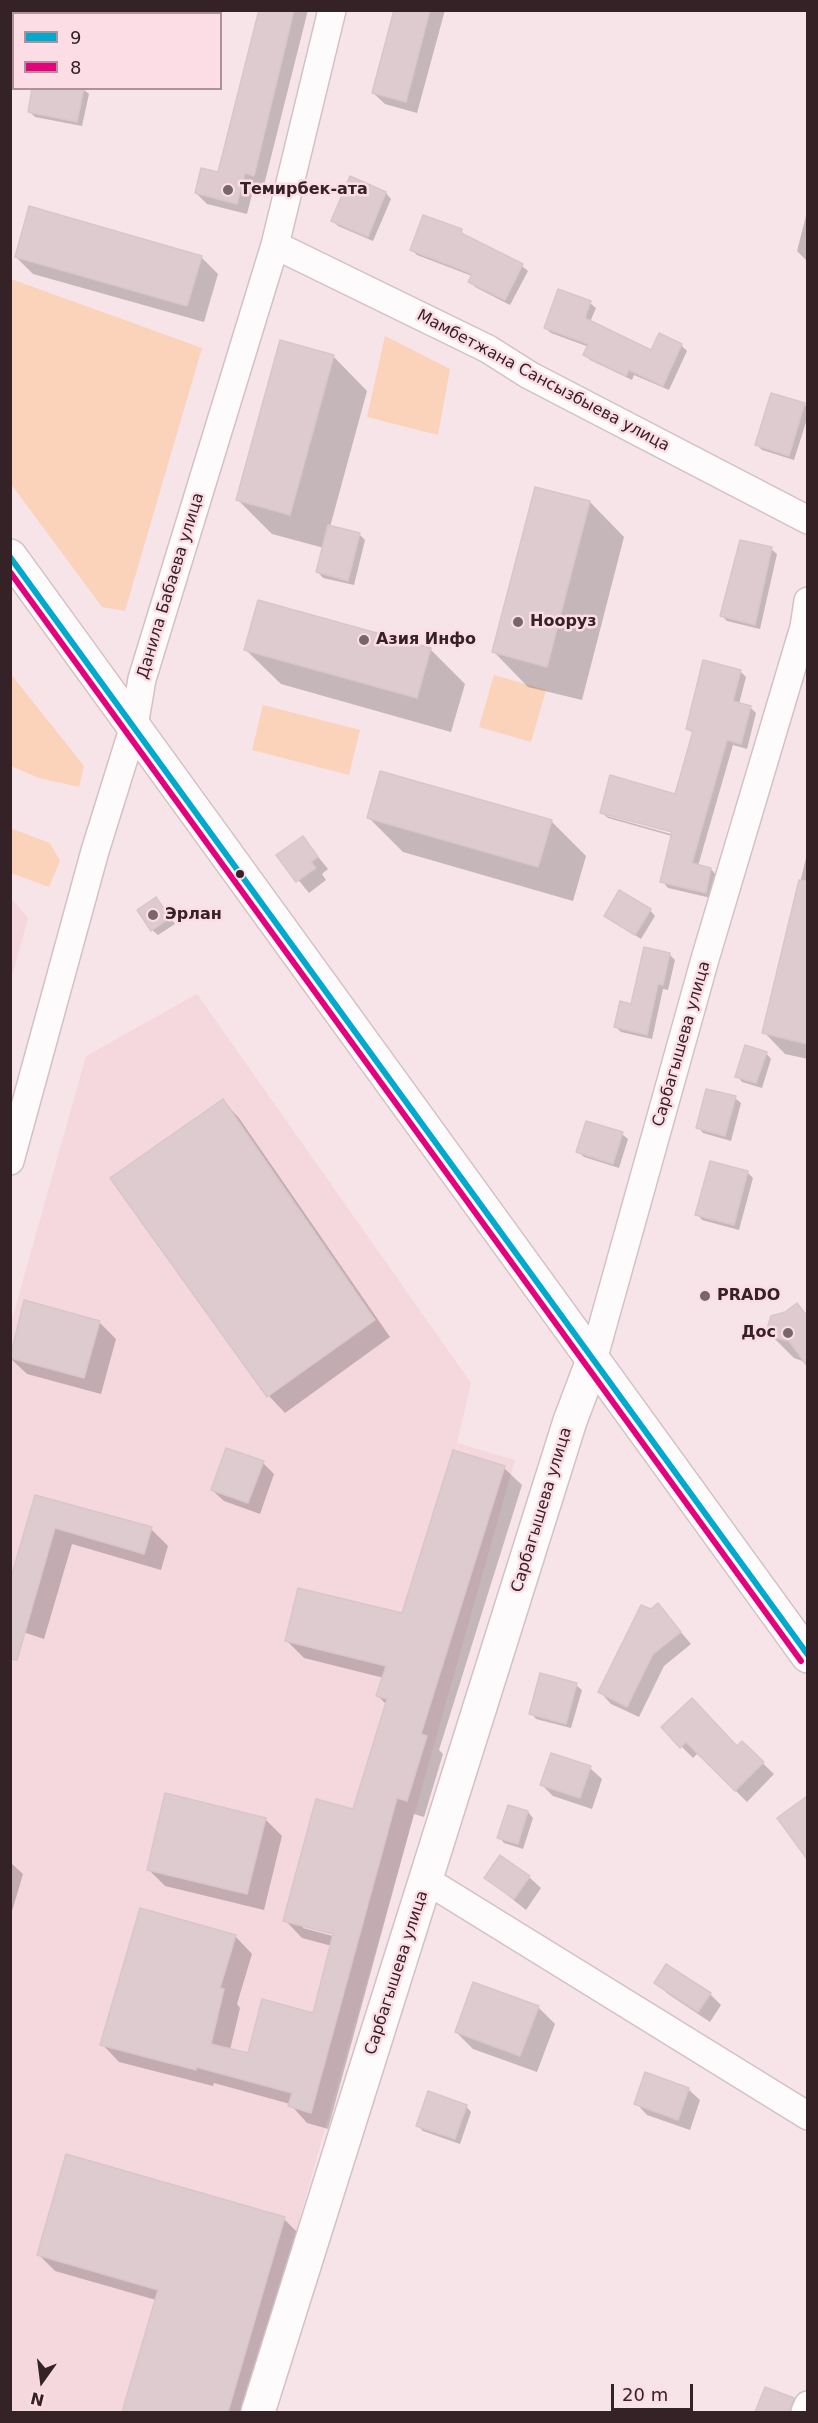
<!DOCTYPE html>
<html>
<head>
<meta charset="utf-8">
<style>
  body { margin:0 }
  #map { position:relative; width:818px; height:2423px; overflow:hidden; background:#f6e4e8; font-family:"DejaVu Sans",sans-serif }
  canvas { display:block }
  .frame { position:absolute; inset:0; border:12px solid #352227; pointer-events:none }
  .legend { position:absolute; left:12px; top:12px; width:210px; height:78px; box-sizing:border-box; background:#fddde5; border:2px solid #ad9299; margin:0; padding:8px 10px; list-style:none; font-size:18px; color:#352227 }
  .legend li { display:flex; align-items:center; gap:12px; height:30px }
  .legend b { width:30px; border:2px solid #ad9299 }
  .north { position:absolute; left:12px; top:2351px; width:60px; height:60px; -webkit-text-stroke:4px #fddde5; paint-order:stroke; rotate:194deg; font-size:16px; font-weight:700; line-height:24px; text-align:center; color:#352227 }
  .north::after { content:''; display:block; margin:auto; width:21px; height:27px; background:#352227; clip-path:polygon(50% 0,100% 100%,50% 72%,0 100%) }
  .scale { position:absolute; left:611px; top:2384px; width:82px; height:27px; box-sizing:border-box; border:3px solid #352227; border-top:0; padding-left:8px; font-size:18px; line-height:21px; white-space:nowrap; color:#352227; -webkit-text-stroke:4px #fddde5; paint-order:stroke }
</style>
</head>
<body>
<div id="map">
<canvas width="818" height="2423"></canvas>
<div class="frame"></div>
<ul class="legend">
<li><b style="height:8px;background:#00a9ce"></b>9</li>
<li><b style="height:8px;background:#e5007d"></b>8</li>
</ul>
<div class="north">N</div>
<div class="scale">20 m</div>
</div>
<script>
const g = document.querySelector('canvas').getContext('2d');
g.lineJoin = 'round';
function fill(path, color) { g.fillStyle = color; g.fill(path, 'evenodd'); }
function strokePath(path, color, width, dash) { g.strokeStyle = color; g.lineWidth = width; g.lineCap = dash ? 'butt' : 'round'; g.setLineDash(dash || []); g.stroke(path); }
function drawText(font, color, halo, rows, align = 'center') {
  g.font = font + ' "DejaVu Sans",sans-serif'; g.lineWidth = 5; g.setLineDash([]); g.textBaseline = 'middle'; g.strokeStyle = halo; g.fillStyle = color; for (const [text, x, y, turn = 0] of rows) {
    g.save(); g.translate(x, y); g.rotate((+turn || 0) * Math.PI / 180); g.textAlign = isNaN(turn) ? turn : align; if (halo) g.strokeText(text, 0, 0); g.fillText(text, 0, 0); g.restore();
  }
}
fill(new Path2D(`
  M11 898 28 918 11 980Z
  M197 994 471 1383 457 1443 515 1460 266 2337 242 2412H11V1323L86 1056Z`), '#f4d8de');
fill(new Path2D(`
  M11 279 202 348 125 611 102 607 11 484Z
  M385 336 450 369 438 435 367 417Z
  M10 673 84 766 79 787 39 778 11 766Z
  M494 675 546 690 531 742 479 727Z
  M263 705 360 730 349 775 252 750Z
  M10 828 50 843 60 861 49 887 11 873Z`), '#fbd2ba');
fill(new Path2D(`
  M56 10H67L78 14H55Z
  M259 10H308L264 185 255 183 247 214 207 204 196 193 219 174Z
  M395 10H445L417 113 385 104 373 93Z
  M83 89 89 94 82 126 35 117 29 111Z
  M350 178 386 193 391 199 373 241 338 226 333 221Z
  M808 208V262L797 251Z
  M461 231 466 237 522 266 528 271 510 305 475 287 470 281 472 276 417 255 412 250Z
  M16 257H201L218 274 204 322 33 274Z
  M590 303 596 308 590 322 652 352 681 345 687 351 669 390 634 375 632 380 590 360 585 355 589 347 551 333 545 328Z
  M333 356 367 391 330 527 359 534 365 540 354 585 323 578 318 572 324 548 272 534 238 500Z
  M804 404 808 408V416L794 460 762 450 757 445Z
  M590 502 624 537 582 700 528 687 494 652Z
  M771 549 777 554 760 629 727 621 722 616Z
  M430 649 465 684 451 732 281 684 246 650Z
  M740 671 746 677 739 704 750 707 756 713 747 749 733 745 698 866 711 869 717 876 711 898 668 888 662 881 672 836 608 818 601 812 676 796 694 734 688 729ZM607 813 679 833 678 836 607 816Z
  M369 818 551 821 586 856 573 901 403 852Z
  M303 838 328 869 322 874 326 880 309 893 278 855Z
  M806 858H808V1059L785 1054 764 1032Z
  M156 899 175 924 158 935 152 930Z
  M650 910 655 916 641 939 606 916Z
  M669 954 675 960 668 990 663 989 652 1039 621 1032 616 1027Z
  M766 1053 771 1059 762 1088 742 1082 737 1076Z
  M735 1098 741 1103 731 1141 703 1133 698 1127Z
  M223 1101 239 1118 390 1337 285 1413 269 1396Z
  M622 1134 628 1139 619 1168 584 1157 578 1152Z
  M711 1163 748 1173 753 1178 739 1230 702 1220 697 1214Z
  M797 1305 808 1316V1363L794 1358 772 1336 786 1314Z
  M99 1322 116 1339 101 1394 27 1374 10 1358Z
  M263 1463 274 1474 260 1514 224 1501 212 1490Z
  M504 1468 522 1485 439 1750 443 1754 424 1817 414 1814 328 2129 307 2123 290 2104 214 2083 213 2086 119 2062 102 2044 235 1936 252 1954 237 2004 240 2008 230 2050 249 2055 314 2015 332 1946 302 1938 285 1920 354 1811 387 1705 378 1696 384 1678 304 1658 287 1641 403 1615ZM303 1925 341 1935 340 1938 303 1928Z
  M36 1496 151 1529 168 1546 161 1570 72 1544 44 1639 20 1631Z
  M658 1605 691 1644 664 1666 639 1717 611 1704 600 1692 651 1611Z
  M576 1685 582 1690 571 1728 536 1719 531 1713Z
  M663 1728 737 1748 742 1743 774 1774 747 1802 698 1753 693 1758Z
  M590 1768 602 1779 592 1809 553 1796 542 1785Z
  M805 1800 808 1802V1853L798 1844Z
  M528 1812 533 1818 523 1849 504 1843 499 1837Z
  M265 1819 282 1836 264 1910 165 1886 148 1869Z
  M10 1862 23 1874 10 1918Z
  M529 1877 541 1888 526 1910 486 1878Z
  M656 1983 710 1994 721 2005 710 2022 668 1994Z
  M538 2007 555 2024 537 2072 473 2049 456 2032Z
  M688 2089 700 2100 690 2130 647 2115 636 2103Z
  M466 2106 471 2112 460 2144 423 2131 417 2125Z
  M284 2219 301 2236 250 2412H124L156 2300 55 2271 38 2254Z
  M766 2389 791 2399 802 2412H757Z`), '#0003');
const building = new Path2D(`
  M259 10H294L254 176 245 173 237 204 195 193 201 168 218 172Z
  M394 10H430L406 102 372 93Z
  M32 88H84L77 122 28 112Z
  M350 176 386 192 368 237 331 221Z
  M29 206 202 256 187 306 15 257Z
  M423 215 462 229 461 233 523 264 505 300 468 282 472 274 410 250Z
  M558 289 591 301 585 318 651 350 659 333 682 344 663 386 629 370 626 376 583 355 588 344 544 328Z
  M280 340 334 355 290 515 236 500Z
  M771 393 805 403 789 456 755 445Z
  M535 487 590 501 547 667 492 652Z
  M328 525 360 533 348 581 316 572Z
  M740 540 772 547 755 625 720 616Z
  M258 600 431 648 417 698 244 650Z
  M703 660 741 670 733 701 751 706 741 744 727 740 692 863 711 868 706 893 660 882 672 832 600 813 610 775 675 794 693 731 686 729Z
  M380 771 552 820 538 867 367 818Z
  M303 836 318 857 311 862 316 868 296 882 276 855Z
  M799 880 807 881V1044L762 1033Z
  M619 890 651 909 635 935 604 916Z
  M156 897 170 918 151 931 137 910Z
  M644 947 670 953 663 985 658 984 647 1035 614 1027 620 1001 631 1004Z
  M745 1045 767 1052 756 1083 735 1077Z
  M706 1089 736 1096 725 1136 696 1128Z
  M223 1099 375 1320 267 1397 110 1178Z
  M586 1121 623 1132 613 1164 576 1152Z
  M710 1161 748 1171 734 1225 695 1215Z
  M24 1300 100 1321 84 1378 10 1358Z
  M797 1303 807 1316V1366L789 1341 771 1337 767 1329 771 1316 785 1312Z
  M226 1448 264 1461 248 1503 211 1490Z
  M453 1450 505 1466 421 1734 427 1736 407 1801 397 1798 311 2113 288 2106 292 2093 196 2067V2070L100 2045 140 1908 236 1935 220 1988 224 1989 211 2044 248 2053 262 1999 313 2013 333 1934 283 1921 316 1799 353 1809 387 1699 376 1696 386 1666 285 1641 298 1588 402 1613Z
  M35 1495 152 1527 144 1554 55 1528 17 1660 10 1659V1581Z
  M658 1603 681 1632 653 1654 627 1707 598 1692 641 1605 651 1609Z
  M540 1673 577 1683 566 1724 529 1714Z
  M692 1698 737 1746 742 1741 764 1762 735 1791 686 1742 680 1748 661 1727Z
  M551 1753 591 1766 580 1798 540 1785Z
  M165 1793 266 1818 247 1894 147 1870Z
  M807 1796V1859L777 1818Z
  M508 1805 528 1811 518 1844 497 1838Z
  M500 1855 530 1876 514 1899 484 1878Z
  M666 1964 711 1993 698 2012 654 1983Z
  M473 1982 539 2006 520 2056 455 2032Z
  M645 2072 689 2088 678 2120 634 2104Z
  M428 2091 467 2105 455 2139 416 2126Z
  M66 2154 285 2217 228 2412H122L158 2290 37 2255Z
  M765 2387 794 2398 789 2412H755Z`);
fill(building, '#ddcbcf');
strokePath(building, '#d8c6ca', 1.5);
const street = new Path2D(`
  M10 42 14 30
  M275 245 488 349 529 375 808 520
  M10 1161 95 851 134 726 142 679 275 245 332 10
  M593 1360 705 959 804 627 808 601
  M426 1880 808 2116
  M805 2412 808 2405`);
const secondary = new Path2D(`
  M258 2412 570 1421 593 1360`);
const primary = new Path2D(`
  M10 556 808 1656`);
strokePath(street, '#d3c1c5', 30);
strokePath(secondary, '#d3c1c5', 36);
strokePath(primary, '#d3c1c5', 36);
strokePath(street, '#fefbfc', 27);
strokePath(secondary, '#fefbfc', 33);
strokePath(primary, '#fefbfc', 33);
strokePath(new Path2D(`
  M10 557 808 1655`), '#00a9ce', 6);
strokePath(new Path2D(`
  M10 572 801 1661`), '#e5007d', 6);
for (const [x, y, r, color] of [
  [228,190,6,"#79666b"],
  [518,622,6,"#79666b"],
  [364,640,6,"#79666b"],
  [240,874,5,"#352227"],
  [153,915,6,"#79666b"],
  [705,1296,6,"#79666b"],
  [788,1333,6,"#79666b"]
]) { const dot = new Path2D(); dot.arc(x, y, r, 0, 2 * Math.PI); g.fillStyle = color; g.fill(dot); strokePath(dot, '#fddde5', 2); }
drawText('bold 16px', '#352227', '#fddde5', [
  ["Темирбек-ата",240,190],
  ["Нооруз",530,622],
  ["Азия Инфо",376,640],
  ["Эрлан",165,915],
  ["PRADO",717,1296],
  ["Дос",776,1333,"right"]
], 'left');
drawText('16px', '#352227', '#fddde5', [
  ["Мамбетжана Сансызбыева улица",543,381,28],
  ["Данила Бабаева улица",171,586,-73],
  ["Сарбагышева улица",682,1044,-74],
  ["Сарбагышева улица",542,1510,-73],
  ["Сарбагышева улица",397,1973,-72]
]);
</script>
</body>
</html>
